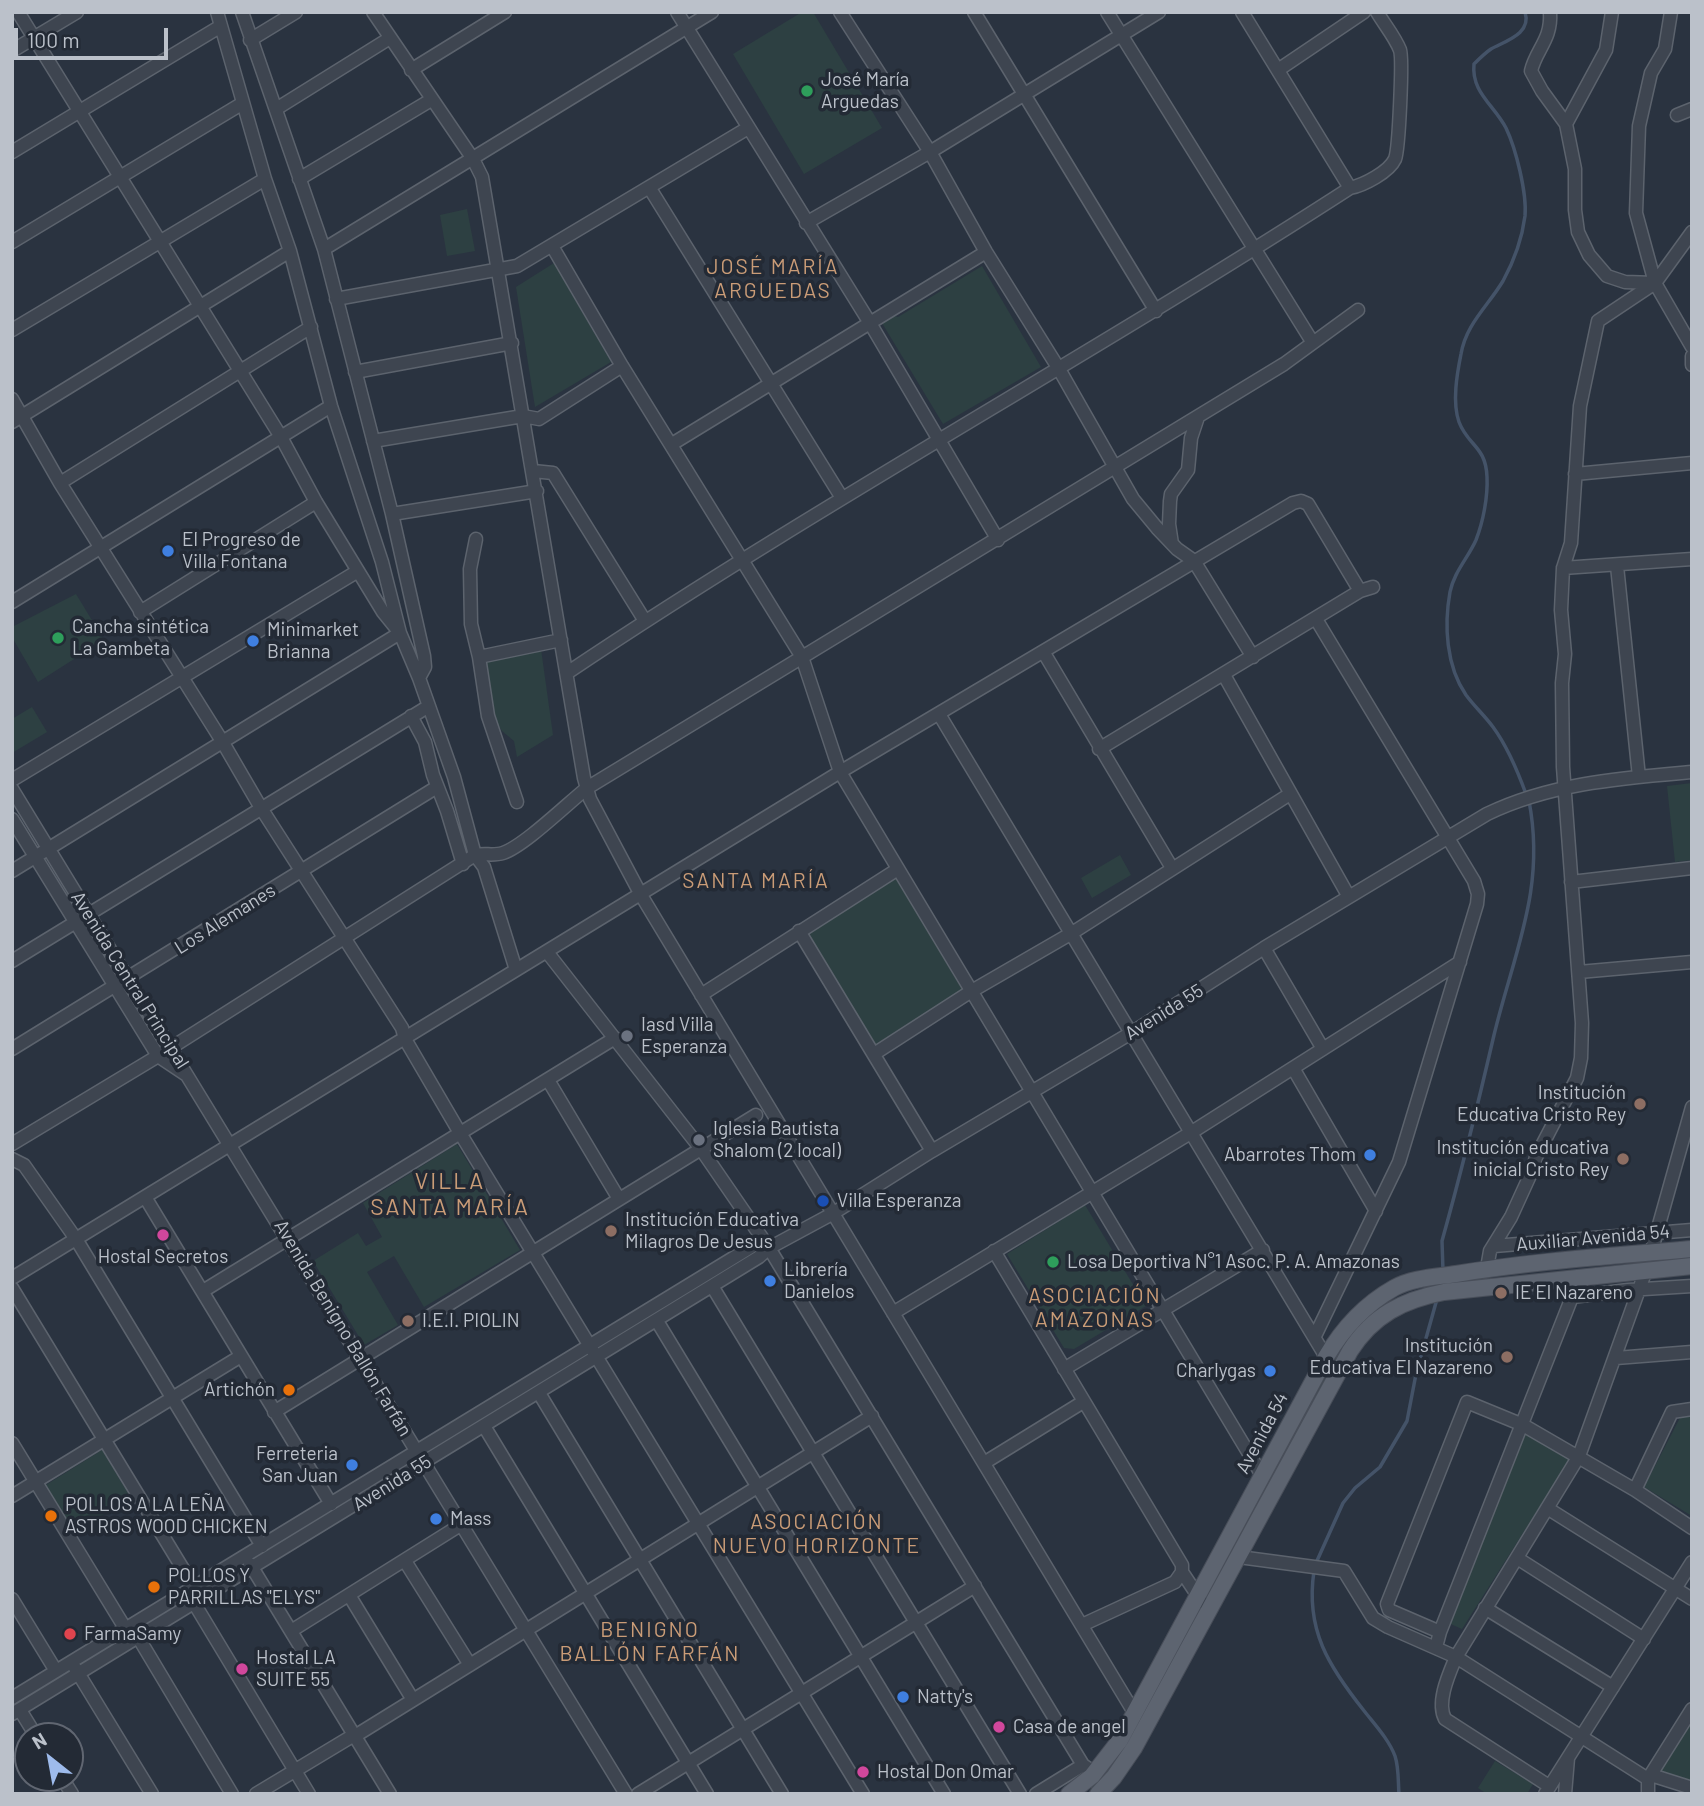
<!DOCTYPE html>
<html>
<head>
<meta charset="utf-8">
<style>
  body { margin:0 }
  #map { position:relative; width:1704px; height:1806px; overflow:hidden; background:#2a3340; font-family:Barlow,sans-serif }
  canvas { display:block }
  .frame { position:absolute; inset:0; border:14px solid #bbc1ca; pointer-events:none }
  .north { position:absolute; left:14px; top:1722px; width:70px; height:70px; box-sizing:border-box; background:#232a35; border:2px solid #606671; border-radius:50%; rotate:329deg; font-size:19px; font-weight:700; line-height:28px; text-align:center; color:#bbc1ca }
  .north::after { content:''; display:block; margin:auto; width:24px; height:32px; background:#9ebbec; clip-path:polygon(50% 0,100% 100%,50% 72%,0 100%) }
  .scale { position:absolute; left:14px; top:28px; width:154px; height:32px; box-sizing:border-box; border:4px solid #bbc1ca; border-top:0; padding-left:9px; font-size:21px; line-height:24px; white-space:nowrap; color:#bbc1ca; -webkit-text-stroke:5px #232a35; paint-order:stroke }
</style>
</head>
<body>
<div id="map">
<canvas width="1704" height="1806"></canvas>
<div class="frame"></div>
<div class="north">N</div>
<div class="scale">100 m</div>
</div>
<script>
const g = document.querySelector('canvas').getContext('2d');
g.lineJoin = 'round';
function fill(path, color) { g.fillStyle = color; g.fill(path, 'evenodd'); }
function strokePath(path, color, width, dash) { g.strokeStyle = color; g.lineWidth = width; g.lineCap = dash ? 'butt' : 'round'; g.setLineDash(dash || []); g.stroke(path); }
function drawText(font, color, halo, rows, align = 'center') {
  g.font = font + ' Barlow,sans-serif'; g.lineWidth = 7; g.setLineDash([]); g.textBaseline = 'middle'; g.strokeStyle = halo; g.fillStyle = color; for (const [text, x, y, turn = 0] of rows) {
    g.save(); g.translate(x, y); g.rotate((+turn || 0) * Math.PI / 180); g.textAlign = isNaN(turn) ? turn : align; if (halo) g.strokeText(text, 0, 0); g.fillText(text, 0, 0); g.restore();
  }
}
fill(new Path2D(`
  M802 12H813L882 128 804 174 733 54Z
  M467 209 475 251 447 256 440 215Z
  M554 263 611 362 535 407 516 287Z
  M982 266 1041 367 943 424 882 323 894 316 898 317Z
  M76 594 104 640 38 682 12 637V627Z
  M541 649 553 735 517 757 514 741 502 731 496 722 486 662Z
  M32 707 47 732 12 753V719Z
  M1692 783V860L1675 862 1667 786Z
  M1120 855 1131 875 1092 898 1081 878Z
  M896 876 963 991 873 1047 805 934Z
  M457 1144 520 1250 424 1307 394 1256 367 1272 398 1325 364 1345 313 1261 358 1233 366 1246 382 1237 363 1203Z
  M1085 1205 1146 1306 1074 1349 1064 1348 1007 1254Z
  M1380 1305 1382 1307 1220 1581 1216 1576 1346 1336Z
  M1681 1416H1692V1516L1644 1487Z
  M1528 1433 1570 1458 1569 1461 1462 1629 1446 1622 1524 1434Z
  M102 1450 131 1498 74 1532 46 1485Z
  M1692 1717V1782L1656 1773Z
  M1495 1761 1533 1784 1527 1794H1487L1478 1788Z`), '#2d4042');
strokePath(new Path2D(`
  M1525 12C1532 34 1505 41 1491 49 1485 53 1479 59 1474 64 1471 92 1494 105 1506 128 1516 149 1527 193 1525 216 1522 239 1514 261 1503 281 1488 306 1466 324 1461 354 1457 374 1452 402 1459 422 1468 446 1486 446 1487 477 1488 497 1483 522 1476 540 1468 558 1454 572 1450 592 1444 625 1446 666 1466 695 1474 706 1485 716 1493 727 1507 746 1518 772 1526 794
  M1443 1271 1442 1241C1461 1173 1478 1104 1494 1035 1514 952 1546 889 1529 801
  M1316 1563 1343 1503 1355 1488 1380 1467 1407 1421 1416 1374 1437 1299
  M1314 1571C1305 1630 1329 1667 1365 1712 1376 1726 1389 1740 1395 1756 1399 1768 1398 1782 1399 1794`), '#445368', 3.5);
const minor = new Path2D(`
  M217 12 265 179 290 251 331 406 382 562 400 633 419 678 454 777 475 855 484 867 516 970
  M242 12 324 249 392 514 424 656 425 667 419 678
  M373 12 473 159 482 177 584 778 590 799 641 895 1135 1714
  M677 12 870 323 998 540
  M840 12 930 152 986 252 1059 369 1133 499 1157 528 1177 549 1194 561 1253 657
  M974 12 1156 311
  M1107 12 1313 343
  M1242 12 1350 188
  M1550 12C1552 40 1536 49 1531 71L1542 91 1566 124
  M1612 12 1606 50 1566 124 1575 169V210L1578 232 1589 255 1607 276 1625 282 1655 283
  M1671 12 1665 49 1651 73 1639 126 1636 213 1655 283 1692 347
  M250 40 296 12
  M12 51 77 12
  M411 70 505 12
  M1278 70 1364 12
  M276 109 390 38
  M1677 115 1692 109
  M12 152 221 26
  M299 179 431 100
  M649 187 842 498
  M806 223 930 152 1159 12
  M12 242 243 103
  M552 246 622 366 802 657 840 772 1263 1477
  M324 249 712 12
  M336 299 517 266 748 128
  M12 330 265 179
  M1692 356V365
  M355 372 512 343
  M12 399 60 483 222 741 261 808 402 1028 405 1039 460 1133 863 1794
  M12 422 290 251
  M373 441 523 416 539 419 622 366
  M672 444 986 252
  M533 471 553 473 645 621
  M1575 474 1692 463
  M60 483 311 327
  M392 514 537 491
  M476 539 470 569 471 624 479 657 488 716 517 802
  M1172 544 1169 524 1170 501 1171 494 1188 470 1191 438 1198 417
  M1617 566 1639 777
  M1563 568 1692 559
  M12 602 331 406
  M140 612 316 502
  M1044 653 1172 868
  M479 657 561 640
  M567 673C822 502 1092 355 1350 188 1364 185 1389 172 1395 159 1399 149 1403 59 1400 50 1395 37 1384 24 1377 12
  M1224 675 1349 897
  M939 714 1326 1357
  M411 716 425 742 433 775 447 811 463 864
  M1099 749 1360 591 1373 587
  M12 780 358 571
  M12 789 626 1794
  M12 819 158 1056 185 1074
  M12 871 400 633 383 612 316 502 281 437 18 12
  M1571 882 1692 868
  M799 931 932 1151
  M1264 948 1323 1049
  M547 952 701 1149 769 1248 1083 1765 1095 1773
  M12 961 429 706
  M1579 972 1692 962
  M701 995 898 869
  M12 1049 437 787
  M874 1054 970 992 1072 933 1290 794
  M1293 1068 1376 1211
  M548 1080 619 1199
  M12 1144 158 1056 475 855C485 853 494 856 503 853 524 846 567 804 587 788L1284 364 1358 310
  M12 1159 24 1165 76 1239 262 1546
  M145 1197 331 1504
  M1494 1246 1692 1230
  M994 1251 1182 1565V1572L1202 1602
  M1651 1253 1692 1107
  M1487 1268 1490 1251 1511 1217 1532 1171 1536 1157 1577 1078 1581 1058 1582 1023 1563 767 1562 683 1565 654 1561 610 1563 568 1571 543 1580 406 1598 321 1655 283 1692 232
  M12 1278 840 772 1293 503 1301 501 1308 504 1360 591
  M712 1286 1020 1794
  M12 1288 194 1587
  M203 1291 615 1038
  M893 1313 1192 1132 1460 962
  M657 1321 944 1794
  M1315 1336 1399 1162 1477 904 1478 894 1474 881 1316 619
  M1616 1358 1692 1352
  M1064 1369 1263 1250
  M539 1393 782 1794
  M274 1412 756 1115
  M484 1426 707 1794
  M12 1443 125 1628
  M984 1463 1083 1402
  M1635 1490 1672 1412 1692 1409
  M12 1496 241 1356
  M1547 1508 1692 1599
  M1239 1557 1344 1571 1373 1618 1388 1627 1456 1657 1648 1779
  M1517 1558 1644 1639
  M405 1561 470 1665
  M250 1564 390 1794
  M349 1595 413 1700
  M12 1599 56 1671
  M194 1603 309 1794
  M1485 1608 1613 1687
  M1082 1625 1175 1582 1182 1572
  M291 1631 462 1524
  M1440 1632 1389 1610 1387 1604 1467 1402 1523 1425 1635 1490 1692 1528
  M138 1637 232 1794
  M1436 1647 1440 1632 1572 1297 1628 1290 1692 1286
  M75 1668 152 1794
  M12 1698 756 1244 768 1247
  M20 1710 36 1736
  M12 1714 759 1257 769 1248 832 1214 932 1151 1131 1033 1264 948 1487 814C1551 783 1622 778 1692 772
  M1651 1775 1692 1788
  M62 1778 72 1794
  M1549 1786 1445 1719C1436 1702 1449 1674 1456 1657L1579 1456 1646 1270
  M256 1794 349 1738 355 1736 872 1416
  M638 1794 975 1586
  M1036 1794 1083 1765
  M1545 1794 1692 1562
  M1565 1794 1568 1758
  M1648 1794V1779L1692 1709`);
const major = new Path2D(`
  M1069 1794 1092 1776 1120 1740 1326 1357C1343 1328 1364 1305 1394 1288 1412 1278 1436 1277 1456 1274 1534 1261 1613 1256 1692 1249
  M1098 1794 1114 1777 1134 1748 1350 1351C1373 1315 1403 1300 1444 1292L1692 1266`);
strokePath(minor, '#5c636d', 15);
strokePath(major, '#484e59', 18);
strokePath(minor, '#3e4550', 12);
strokePath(major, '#5d6470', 16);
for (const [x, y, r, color] of [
  [807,91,7,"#2e9e5b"],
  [168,551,7,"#3f7fe0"],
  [58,638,7,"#2e9e5b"],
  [253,641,7,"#3f7fe0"],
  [627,1036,7,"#6b7280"],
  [1640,1104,7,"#8d6e63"],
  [699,1140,7,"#6b7280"],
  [1370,1155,7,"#3f7fe0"],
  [1623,1159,7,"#8d6e63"],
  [823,1201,7,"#1a4fb4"],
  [611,1231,7,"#8d6e63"],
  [163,1235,7,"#d1479c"],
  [1053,1262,7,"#2e9e5b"],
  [770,1281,7,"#3f7fe0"],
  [1501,1293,7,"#8d6e63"],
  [408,1321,7,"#8d6e63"],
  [1507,1357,7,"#8d6e63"],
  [1270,1371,7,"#3f7fe0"],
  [289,1390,7,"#e8710a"],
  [352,1465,7,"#3f7fe0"],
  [51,1516,7,"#e8710a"],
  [436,1519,7,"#3f7fe0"],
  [154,1587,7,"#e8710a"],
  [70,1634,7,"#e0444e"],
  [242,1669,7,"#d1479c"],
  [903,1697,7,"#3f7fe0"],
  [999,1727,7,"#d1479c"],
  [863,1772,7,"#d1479c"]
]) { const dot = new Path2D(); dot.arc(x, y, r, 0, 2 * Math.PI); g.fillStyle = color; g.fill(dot); strokePath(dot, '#232a35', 2.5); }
drawText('19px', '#bbc1ca', '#232a35', [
  ["José María",821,80],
  ["Arguedas",821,102],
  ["El Progreso de",182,540],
  ["Villa Fontana",182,562],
  ["Cancha sintética",72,627],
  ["La Gambeta",72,649],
  ["Minimarket",267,630],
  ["Brianna",267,652],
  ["Iasd Villa",641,1025],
  ["Esperanza",641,1047],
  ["Institución",1626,1093,"right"],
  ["Educativa Cristo Rey",1626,1115,"right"],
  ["Iglesia Bautista",713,1129],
  ["Shalom (2 local)",713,1151],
  ["Institución educativa",1609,1148,"right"],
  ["inicial Cristo Rey",1609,1170,"right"],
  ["Abarrotes Thom",1356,1155,"right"],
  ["Villa Esperanza",837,1201],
  ["Institución Educativa",625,1220],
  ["Milagros De Jesus",625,1242],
  ["Hostal Secretos",163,1257,"center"],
  ["Losa Deportiva N°1 Asoc. P. A. Amazonas",1067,1262],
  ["Librería",784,1270],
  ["Danielos",784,1292],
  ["IE El Nazareno",1515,1293],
  ["I.E.I. PIOLIN",422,1321],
  ["Institución",1493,1346,"right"],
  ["Educativa El Nazareno",1493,1368,"right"],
  ["Charlygas",1256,1371,"right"],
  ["Artichón",275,1390,"right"],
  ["Ferreteria",338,1454,"right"],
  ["San Juan",338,1476,"right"],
  ["POLLOS A LA LEÑA",65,1505],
  ["ASTROS WOOD CHICKEN",65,1527],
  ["Mass",450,1519],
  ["POLLOS Y",168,1576],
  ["PARRILLAS \"ELYS\"",168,1598],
  ["FarmaSamy",84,1634],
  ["Hostal LA",256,1658],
  ["SUITE 55",256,1680],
  ["Natty's",917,1697],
  ["Casa de angel",1013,1727],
  ["Hostal Don Omar",877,1772]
], 'left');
drawText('19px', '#bbc1ca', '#232a35', [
  ["Los Alemanes",225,919,-32],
  ["Avenida Central Principal",130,980,58],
  ["Avenida 55",1164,1012,-32],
  ["Auxiliar Avenida 54",1593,1238,-5],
  ["Avenida Benigno Ballón Farfán",343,1328,59],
  ["Avenida 54",1262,1433,-62],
  ["Avenida 55",392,1483,-32]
]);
g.letterSpacing = '2px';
drawText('21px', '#ca9c77', '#232a35', [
  ["JOSÉ MARÍA",773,267],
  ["ARGUEDAS",773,291],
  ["SANTA MARÍA",756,881],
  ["ASOCIACIÓN",1095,1296],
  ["AMAZONAS",1095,1320],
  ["ASOCIACIÓN",817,1522],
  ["NUEVO HORIZONTE",817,1546],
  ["BENIGNO",650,1630],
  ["BALLÓN FARFÁN",650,1654]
]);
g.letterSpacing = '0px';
g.letterSpacing = '2px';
drawText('23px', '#ca9c77', '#232a35', [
  ["VILLA",450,1181],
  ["SANTA MARÍA",450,1207]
]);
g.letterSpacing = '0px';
</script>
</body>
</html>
